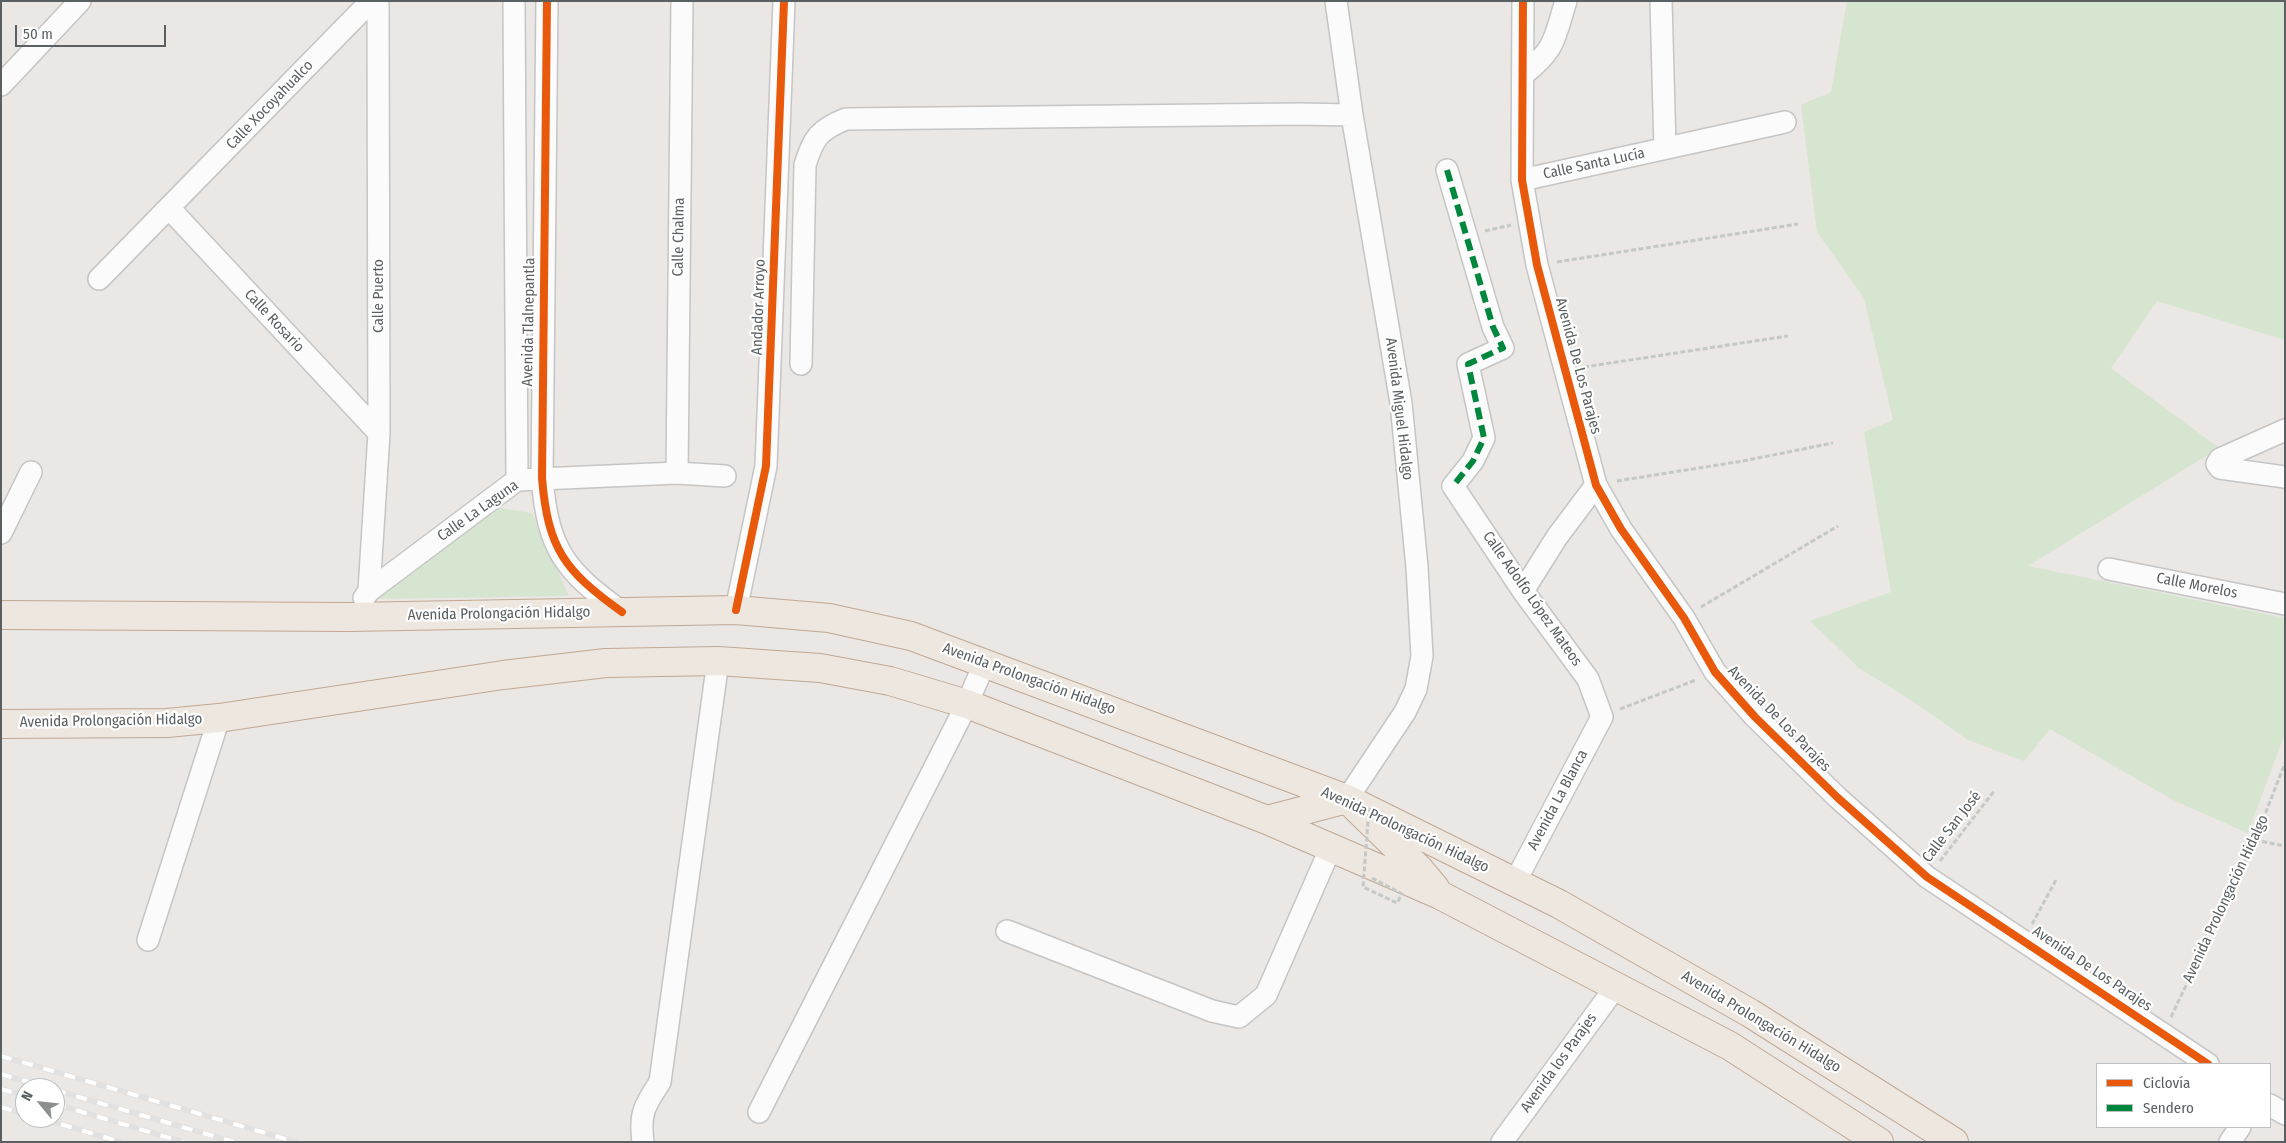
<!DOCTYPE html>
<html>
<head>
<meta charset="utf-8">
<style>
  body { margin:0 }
  #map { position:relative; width:2286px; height:1143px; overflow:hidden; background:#eae7e4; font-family:"Fira Sans Condensed",sans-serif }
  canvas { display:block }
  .frame { position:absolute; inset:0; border:2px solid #5a5f62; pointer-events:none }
  .legend { position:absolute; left:2096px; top:1063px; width:175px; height:65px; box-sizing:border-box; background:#fff; border:1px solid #bdbfc0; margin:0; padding:6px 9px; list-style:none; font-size:15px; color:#5a5f62 }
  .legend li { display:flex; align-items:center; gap:10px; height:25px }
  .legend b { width:25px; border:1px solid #bdbfc0 }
  .north { position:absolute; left:15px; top:1078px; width:50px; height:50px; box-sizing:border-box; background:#fff; border:1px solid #bdbfc0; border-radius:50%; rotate:298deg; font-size:14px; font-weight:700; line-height:20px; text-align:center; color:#5a5f62 }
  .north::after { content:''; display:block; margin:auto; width:18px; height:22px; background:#8c8f90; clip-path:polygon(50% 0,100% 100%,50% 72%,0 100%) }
  .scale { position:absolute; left:15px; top:25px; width:151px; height:22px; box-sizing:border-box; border:2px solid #5a5f62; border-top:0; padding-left:6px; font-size:15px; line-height:18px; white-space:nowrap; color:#5a5f62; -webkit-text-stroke:4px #fff; paint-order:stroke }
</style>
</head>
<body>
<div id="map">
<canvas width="2286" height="1143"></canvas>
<div class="frame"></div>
<ul class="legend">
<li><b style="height:6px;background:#e8590c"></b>Ciclovía</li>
<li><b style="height:6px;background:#00873e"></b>Sendero</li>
</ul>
<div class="north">N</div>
<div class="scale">50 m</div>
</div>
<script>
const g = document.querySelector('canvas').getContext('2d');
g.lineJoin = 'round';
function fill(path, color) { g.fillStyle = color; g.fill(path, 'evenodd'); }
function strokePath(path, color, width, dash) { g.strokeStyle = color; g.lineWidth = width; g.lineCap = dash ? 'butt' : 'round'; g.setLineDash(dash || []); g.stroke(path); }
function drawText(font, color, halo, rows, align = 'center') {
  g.font = font + ' "Fira Sans Condensed",sans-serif'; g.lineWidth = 4.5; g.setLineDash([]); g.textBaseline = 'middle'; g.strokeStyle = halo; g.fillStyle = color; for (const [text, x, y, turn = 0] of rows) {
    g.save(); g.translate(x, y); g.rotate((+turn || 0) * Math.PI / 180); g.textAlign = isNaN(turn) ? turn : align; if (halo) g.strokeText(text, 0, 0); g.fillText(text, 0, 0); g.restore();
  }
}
fill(new Path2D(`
  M1847 1H2285V340L2157 301 2111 368 2219 448 2028 566 2285 618V733L2248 833 2175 801 2050 729 2024 761 1968 740 1914 702 1859 668 1810 621 1891 592 1864 432 1893 420 1864 298 1817 232 1801 105 1831 92Z
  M500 508 532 513 569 596 374 599Z`), '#d6e5cf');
const minor = new Path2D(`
  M514 1 517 480
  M547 1 542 478C548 550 565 571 622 612
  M1336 1 1352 115 1401 403 1417 567 1422 656 1416 689 1405 712 1347 799
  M1523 1 1522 180 1537 265 1596 485 1621 529 1684 618 1715 672 1755 717 1838 798 1927 877 2208 1064
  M1661 1 1665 148
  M1524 74C1556 49 1554 39 1566 1
  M1 85 80 1
  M1447 170 1493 327 1503 348 1468 364 1484 438 1473 461 1453 486 1523 591 1588 679 1602 717 1515 882
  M1522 180 1785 122
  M169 208 379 433
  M99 279 371 1
  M801 364 805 165C813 138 820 129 846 119L1300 114 1352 115
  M2285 430 2220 459 2217 464 2220 468 2285 477
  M677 473 682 1
  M1 533 31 472
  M2109 569 2285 604
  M369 591 379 433 378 1
  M1523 591 1557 537 1596 485
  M364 598 369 591 517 480 677 473 725 476
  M736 610 766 466 784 1
  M1007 931 1212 1011 1239 1017 1266 995 1331 847
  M148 940 219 718
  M2270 1105 2285 1114
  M759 1112 967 704 985 662
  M643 1142C639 1113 645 1105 660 1082L718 661
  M1502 1142 1617 985
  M2230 1142 2240 1127`);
const highway = new Path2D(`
  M1 615 349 617 736 610 829 618 911 636 1347 799 1559 904 1750 1013 1954 1142
  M1 724 167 723 219 718 503 675 606 663 718 661 820 668 890 681 967 704 1267 820 1440 895 1730 1046 1879 1142
  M1267 820 1347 799 1419 869 1435 888`);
strokePath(minor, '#c5c5c5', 24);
strokePath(highway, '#c1a892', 30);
strokePath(new Path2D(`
  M1485 231 1511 225
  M1557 262 1798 224
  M1584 367 1788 336
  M1617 481 1743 461 1833 443
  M1701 607 1838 526
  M1620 709 1696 680
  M2255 840 2285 846
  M1940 861 1995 790
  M2032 924 2056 880
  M2171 1017 2255 840 2285 763`), '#c4c9c5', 3, [5, 2.5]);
strokePath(minor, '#fcfbfb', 21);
strokePath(highway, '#ede7e0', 28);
const rail = new Path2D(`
  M1 1056 296 1142
  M1 1074 49 1088
  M1 1089 25 1096
  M55 1090 234 1142
  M55 1104 183 1142
  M1 1107 25 1114
  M40 1118 121 1142`);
strokePath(rail, '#e2e1e1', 5.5);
strokePath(rail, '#fff', 4, [11]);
strokePath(new Path2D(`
  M1372 878 1402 894 1397 903 1363 887 1369 809 1417 830`), '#c4c9c5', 3, [5, 2.5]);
strokePath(new Path2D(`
  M1447 170 1493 327 1503 348 1468 364 1484 438 1473 461 1453 486`), '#00873e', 6, [12, 6]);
strokePath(new Path2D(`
  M547 1 542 478C548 550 565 571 622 612
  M1523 1 1522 180 1537 265 1596 485 1621 529 1684 618 1715 672 1755 717 1838 798 1927 877 2208 1064
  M736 610 766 466 784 1`), '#e8590c', 8);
drawText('15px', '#5a5f62', '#fff', [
  ["Calle Xocoyahualco",270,105,-46],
  ["Calle Santa Lucía",1594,164,-12],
  ["Calle Chalma",679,237,-89],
  ["Calle Puerto",379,296,-90],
  ["Andador Arroyo",759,307,-88],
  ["Calle Rosario",274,321,47],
  ["Avenida Tlalnepantla",529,322,-89],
  ["Avenida De Los Parajes",1578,366,75],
  ["Avenida Miguel Hidalgo",1399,409,83],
  ["Calle La Laguna",478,511,-35],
  ["Calle Morelos",2197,586,11],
  ["Calle Adolfo López Mateos",1532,599,55],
  ["Avenida Prolongación Hidalgo",499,614,-1],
  ["Avenida Prolongación Hidalgo",1029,679,20],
  ["Avenida De Los Parajes",1779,719,46],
  ["Avenida Prolongación Hidalgo",111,721,-1],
  ["Avenida La Blanca",1558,800,-62],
  ["Calle San José",1952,827,-52],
  ["Avenida Prolongación Hidalgo",1405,830,25],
  ["Avenida Prolongación Hidalgo",2226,899,-65],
  ["Avenida De Los Parajes",2092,969,34],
  ["Avenida Prolongación Hidalgo",1761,1022,31],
  ["Avenida los Parajes",1559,1063,-54]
]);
</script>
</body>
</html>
